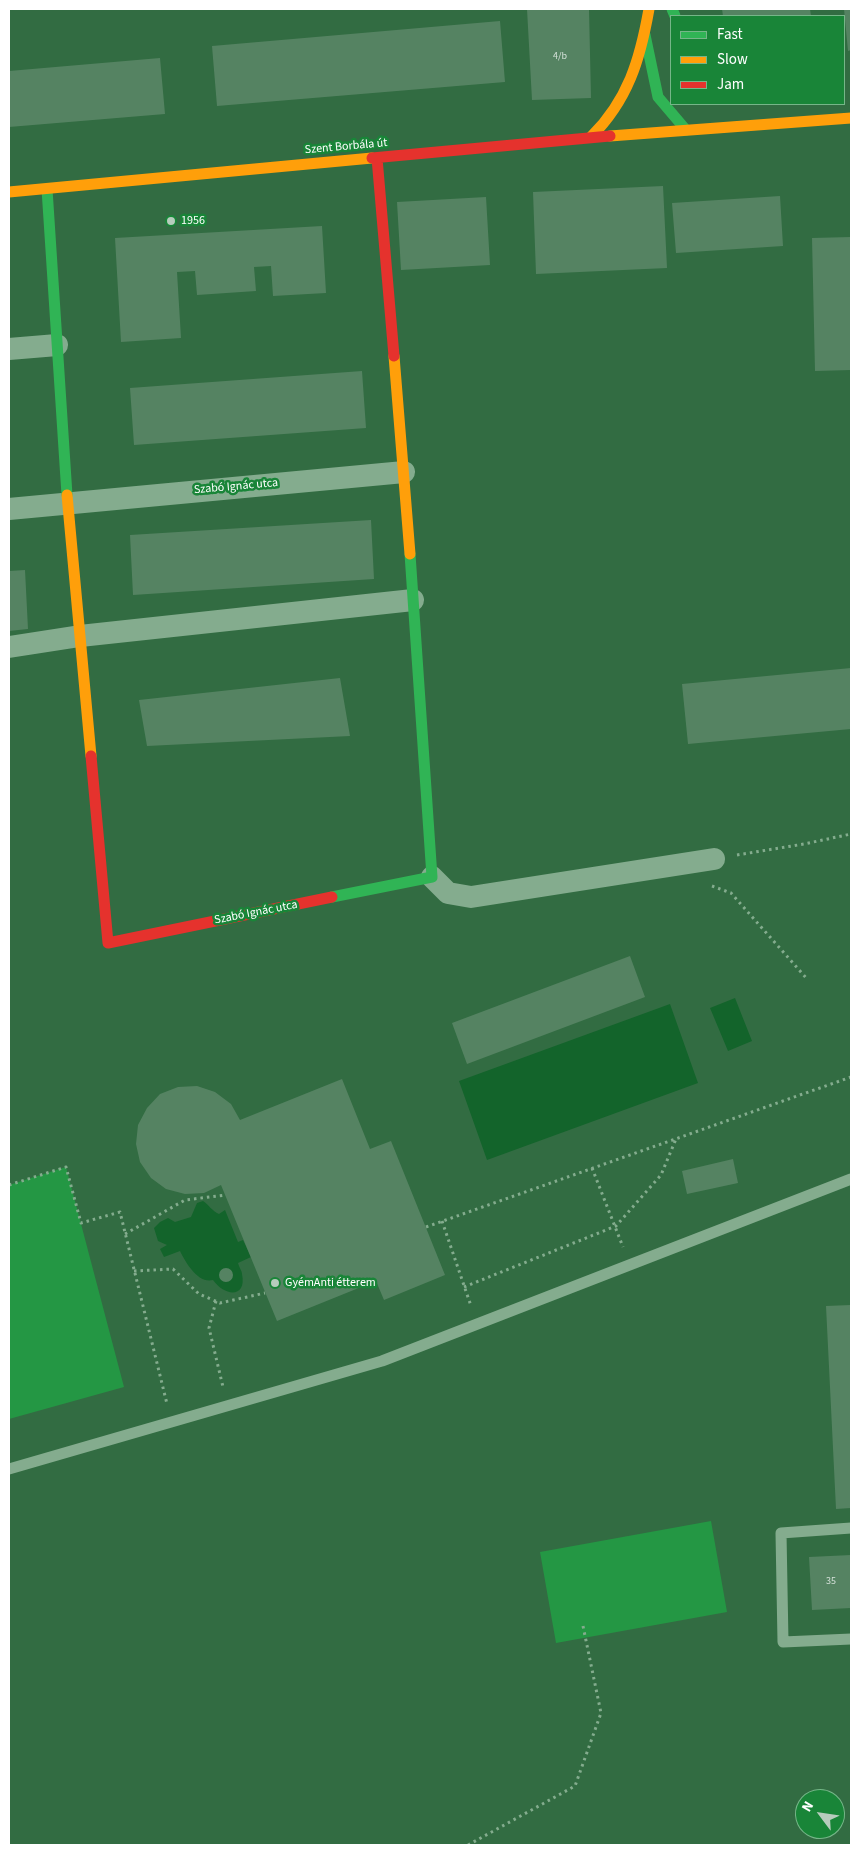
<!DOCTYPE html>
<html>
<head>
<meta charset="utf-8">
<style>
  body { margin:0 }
  #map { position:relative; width:860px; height:1854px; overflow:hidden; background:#326c42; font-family:"Source Sans 3",sans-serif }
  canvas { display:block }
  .frame { position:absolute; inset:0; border:10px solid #fff; pointer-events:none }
  .legend { position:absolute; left:670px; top:15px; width:175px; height:90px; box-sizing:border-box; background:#198538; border:1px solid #75b688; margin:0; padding:6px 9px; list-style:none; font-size:15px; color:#fff }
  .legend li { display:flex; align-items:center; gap:10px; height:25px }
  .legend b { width:25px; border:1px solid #75b688 }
  .north { position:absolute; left:795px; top:1789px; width:50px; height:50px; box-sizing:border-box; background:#198538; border:1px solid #75b688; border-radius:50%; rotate:301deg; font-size:14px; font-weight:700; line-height:20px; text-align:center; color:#fff }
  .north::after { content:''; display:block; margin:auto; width:18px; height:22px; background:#b7ccbd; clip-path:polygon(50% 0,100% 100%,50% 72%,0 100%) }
</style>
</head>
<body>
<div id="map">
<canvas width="860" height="1854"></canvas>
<div class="frame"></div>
<ul class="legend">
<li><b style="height:6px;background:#30b455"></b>Fast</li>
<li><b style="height:6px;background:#ff9f0a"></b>Slow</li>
<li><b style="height:6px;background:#e5322d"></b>Jam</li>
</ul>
<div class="north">N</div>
</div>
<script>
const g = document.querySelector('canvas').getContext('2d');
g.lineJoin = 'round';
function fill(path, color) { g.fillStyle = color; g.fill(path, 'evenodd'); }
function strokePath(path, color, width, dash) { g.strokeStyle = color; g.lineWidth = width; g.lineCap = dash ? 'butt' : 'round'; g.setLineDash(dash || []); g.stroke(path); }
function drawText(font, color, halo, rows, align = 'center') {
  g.font = font + ' "Source Sans 3",sans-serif'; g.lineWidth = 5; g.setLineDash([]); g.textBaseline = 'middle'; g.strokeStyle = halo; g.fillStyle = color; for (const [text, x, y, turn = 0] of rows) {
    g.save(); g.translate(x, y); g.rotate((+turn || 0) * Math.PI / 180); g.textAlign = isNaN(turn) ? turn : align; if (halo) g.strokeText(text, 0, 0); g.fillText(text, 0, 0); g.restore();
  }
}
fill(new Path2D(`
  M66 1167 124 1387 9 1419V1185Z
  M711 1521 727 1612 556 1643 540 1552Z`), '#249744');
fill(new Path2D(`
  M735 998 752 1041 728 1051 710 1008Z
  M670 1004 698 1083 487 1160 459 1081Z
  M203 1201C209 1205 212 1211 219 1214L225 1210 238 1242 243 1240 251 1257 238 1263C239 1267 242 1271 242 1274 247 1298 225 1297 213 1280 198 1284 186 1263 180 1251L164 1257 160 1249 167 1245 158 1241 154 1228 160 1222 168 1218 175 1222 191 1217 197 1203Z`), '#13642b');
fill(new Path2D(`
  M527 9H589L591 98 532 100Z
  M722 9H810L811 16H723Z
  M844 9H851V50L848 51Z
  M500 21 505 82 217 106 212 46Z
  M160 58 165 114 9 127V71Z
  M663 186 667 268 536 274 533 192Z
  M780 196 783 246 676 253 672 203Z
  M486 197 490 265 401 270 397 202Z
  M322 226 326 293 273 296 271 266 254 267 256 291 197 295 195 271 177 272 181 338 121 342 115 238Z
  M851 237V370L815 371 812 238Z
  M362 371 366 428 134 445 130 388Z
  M371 520 374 579 133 595 130 535Z
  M25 570 28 629 9 631V571Z
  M851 668V729L688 744 682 684Z
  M340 678 350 736 147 746 139 700Z
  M630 956 645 997 467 1064 452 1023Z
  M342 1079 370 1149 391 1141 445 1275 384 1300 376 1281 277 1321 221 1185 204 1193 185 1194 166 1189 151 1178 140 1162 136 1144 138 1125 147 1108 160 1094 178 1087 197 1086 215 1092 231 1104 240 1120Z
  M733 1159 738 1183 687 1194 682 1171Z
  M219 1275a7 7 0 1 1 14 0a7 7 0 1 1-14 0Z
  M851 1305V1508L836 1509 826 1306Z
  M851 1555V1608L812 1610 809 1557Z`), '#558362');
strokePath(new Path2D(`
  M737 855 804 844 851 834
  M712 886 731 893 808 980
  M592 1168 623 1247
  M9 1185 66 1167 81 1223 120 1212 167 1404
  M442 1221 471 1306
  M426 1227 851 1077
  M125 1234 185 1200 226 1195
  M134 1271 173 1269 199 1294 220 1303 265 1293
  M464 1287 616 1226 661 1175 676 1139
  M216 1301 209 1328 223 1387
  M468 1845 575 1786 601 1713 583 1626`), '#84ac8e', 3, [2.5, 4]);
strokePath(new Path2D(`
  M9 1469 382 1361 851 1179
  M851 1528 781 1533 783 1642 851 1639`), '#84ac8e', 11);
strokePath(new Path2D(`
  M9 349 57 345
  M9 509 404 472
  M9 647 80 636 413 600
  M432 877 448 893 471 897 714 859`), '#84ac8e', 22);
strokePath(new Path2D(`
  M672 9 675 16
  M645 35 658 97 686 130
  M47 189 67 495
  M332 897 432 877 410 554`), '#30b455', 11);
strokePath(new Path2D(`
  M610 136 851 118
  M591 137C628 100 640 60 649 9
  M9 192 372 158
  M394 356 410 554
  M67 495 91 756`), '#ff9f0a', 11);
strokePath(new Path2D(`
  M372 158 610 136
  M377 158 394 356
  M91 756 108 943 332 897`), '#e5322d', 11);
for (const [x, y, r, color] of [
  [171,221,5,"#b7ccbd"],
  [275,1283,5,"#b7ccbd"]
]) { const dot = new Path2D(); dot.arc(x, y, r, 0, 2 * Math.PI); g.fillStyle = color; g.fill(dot); strokePath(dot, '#198538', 2); }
drawText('10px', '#d4e0d8', null, [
  ["4/b",560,57],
  ["35",831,1582]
]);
drawText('12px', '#fff', '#198538', [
  ["Szent Borbála út",346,147,-5],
  ["Szabó Ignác utca",236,487,-5],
  ["Szabó Ignác utca",256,913,-11]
]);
drawText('12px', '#fff', '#198538', [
  ["1956",181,221],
  ["GyémAnti étterem",285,1283]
], 'left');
</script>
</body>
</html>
